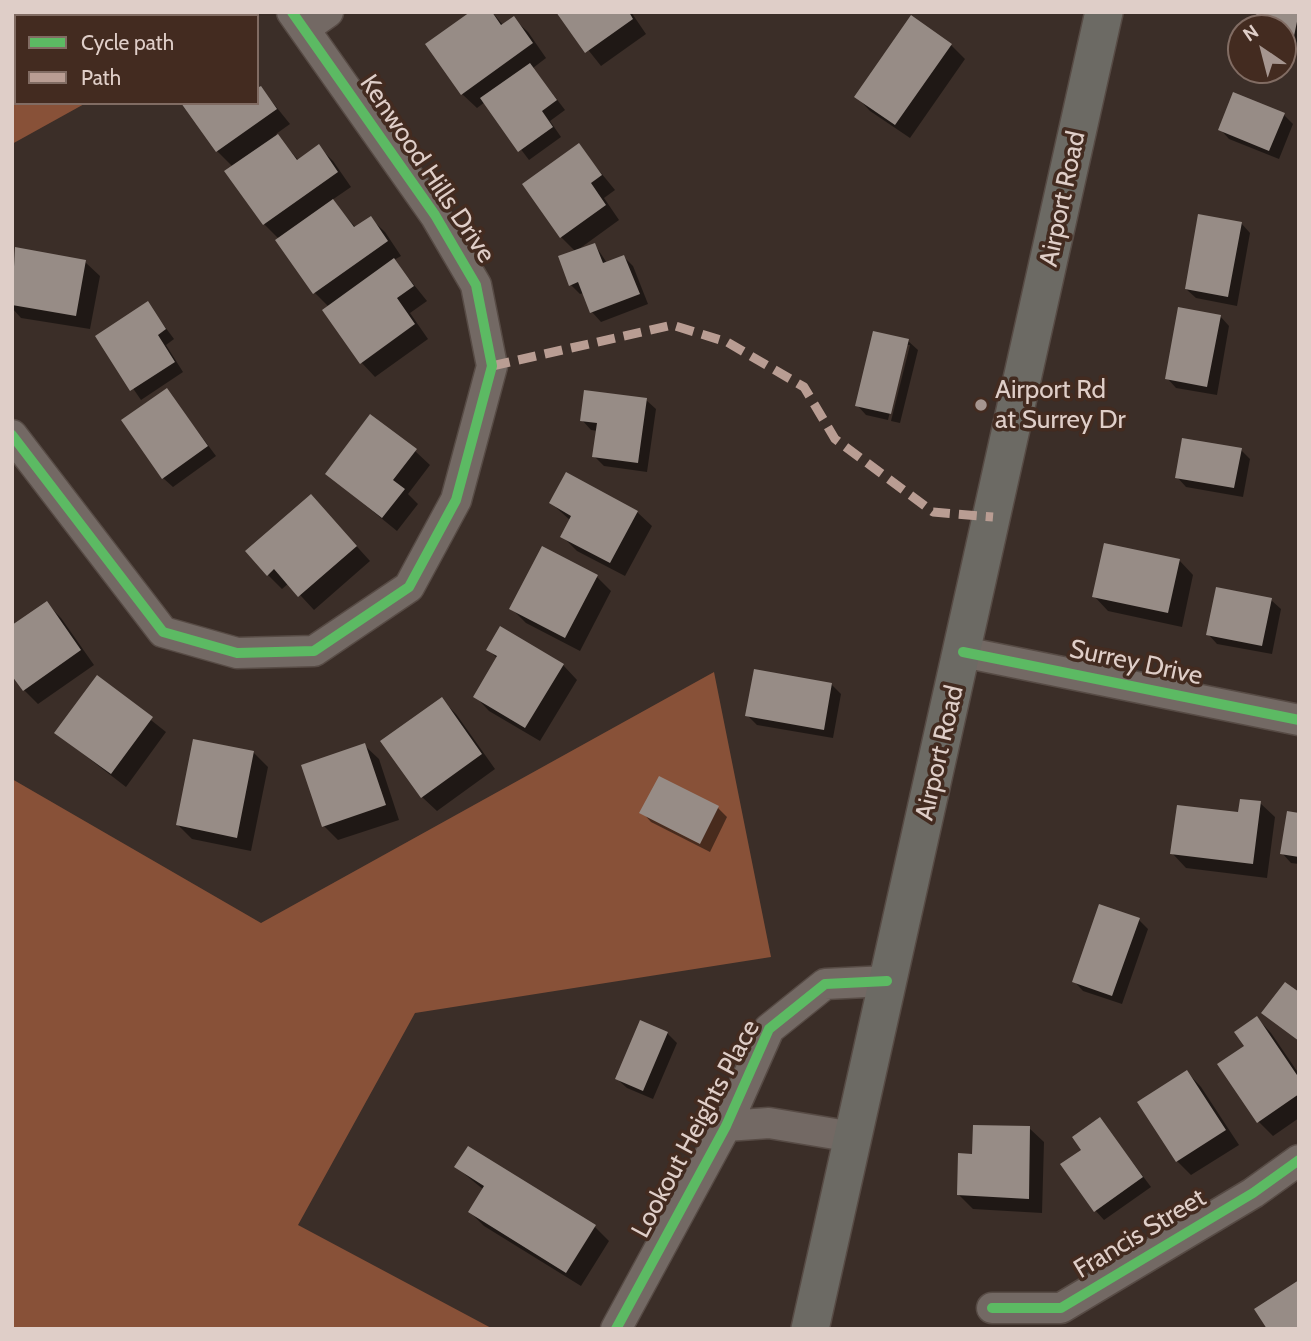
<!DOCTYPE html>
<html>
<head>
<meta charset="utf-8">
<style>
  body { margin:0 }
  #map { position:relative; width:1311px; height:1341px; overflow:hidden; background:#3b2e28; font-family:Cabin,sans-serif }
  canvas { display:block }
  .frame { position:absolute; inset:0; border:14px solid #dfcec8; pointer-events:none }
  .legend { position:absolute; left:14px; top:14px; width:245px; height:91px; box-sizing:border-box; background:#432b20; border:2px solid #816c63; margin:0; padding:9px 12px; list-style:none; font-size:21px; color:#dfcec8 }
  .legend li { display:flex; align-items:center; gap:14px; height:35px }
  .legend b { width:35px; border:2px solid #816c63 }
  .north { position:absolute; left:1227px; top:14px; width:70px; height:70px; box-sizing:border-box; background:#432b20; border:2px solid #816c63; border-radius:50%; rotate:325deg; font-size:19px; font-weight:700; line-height:28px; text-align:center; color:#dfcec8 }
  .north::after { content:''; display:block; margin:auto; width:24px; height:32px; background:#a69690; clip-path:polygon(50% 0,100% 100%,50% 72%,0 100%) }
</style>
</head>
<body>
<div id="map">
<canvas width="1311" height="1341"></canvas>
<div class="frame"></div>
<ul class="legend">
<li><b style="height:9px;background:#5cba63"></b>Cycle path</li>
<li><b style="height:9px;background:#b99d93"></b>Path</li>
</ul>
<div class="north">N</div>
</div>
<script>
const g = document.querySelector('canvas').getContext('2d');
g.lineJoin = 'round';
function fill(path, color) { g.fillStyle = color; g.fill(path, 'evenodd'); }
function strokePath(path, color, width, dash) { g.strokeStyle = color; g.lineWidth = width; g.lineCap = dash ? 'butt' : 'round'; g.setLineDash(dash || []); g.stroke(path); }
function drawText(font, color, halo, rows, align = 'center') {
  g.font = font + ' Cabin,sans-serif'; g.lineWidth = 7; g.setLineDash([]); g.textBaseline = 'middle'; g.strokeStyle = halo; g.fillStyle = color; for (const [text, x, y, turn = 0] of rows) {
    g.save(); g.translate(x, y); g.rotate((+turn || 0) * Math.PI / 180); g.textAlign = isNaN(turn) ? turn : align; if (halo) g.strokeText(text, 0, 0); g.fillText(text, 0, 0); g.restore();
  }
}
fill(new Path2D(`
  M12 12H38L41 16H16V103H86L12 144Z
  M714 672 771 957 415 1013 298 1225 493 1329H12V779L261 923Z`), '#885138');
fill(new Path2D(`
  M492 12 503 25 513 18 528 32 546 58 533 68 565 110 550 121 561 137 529 160 485 102 477 108 462 94Z
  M558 12H631L646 34 601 66Z
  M1299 12V52L1283 47V28Z
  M951 45 965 59 910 138 870 111 856 96Z
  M261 88 290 124 276 134 299 161 319 147 333 161 351 187 332 200 356 228 370 218 385 232 401 256 394 260 427 301 410 313 428 339 375 377 361 362 329 307 315 293 279 239 264 224 227 172 233 167 217 151 257 103Z
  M1284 115 1293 124 1279 159 1229 139 1220 129Z
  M579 146 615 190 604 198 619 220 579 249 595 245 607 263 624 257 633 266 648 304 601 322 592 312 584 293 580 294 571 285 576 252 561 237 524 185Z
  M1241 223 1250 233 1237 306 1196 298 1186 289Z
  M17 249 85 262 100 276 90 329 21 318 12 308V274Z
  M148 304 174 339 166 345 183 372 141 400 97 336Z
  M1220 316 1229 326 1217 395 1176 388 1167 378Z
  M908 341 918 350 900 423 891 421 910 345H906L888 420 866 415 857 405Z
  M167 390 216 456 173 487 163 478Z
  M646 400 656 409 647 472 604 466 594 456 598 431 591 430 582 420Z
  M1241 450 1250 459 1243 497 1186 487 1177 477Z
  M415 451 430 465 408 494 418 504 397 531 327 474Z
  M311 496 370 561 314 610 289 583 282 589 268 575Z
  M551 503 637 512 652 526 625 576 577 551 562 536 571 521Z
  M1179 560 1193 575 1182 627 1108 611 1094 596Z
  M597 577 611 591 580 651 526 623 512 609Z
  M1271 600 1281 609 1272 654 1217 644 1208 634Z
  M47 604 61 618 94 665 38 704 24 690Z
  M488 649 563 665 577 680 540 741 489 711 475 696 498 659Z
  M98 678 166 732 126 787 56 733Z
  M831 684 841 694 833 738 757 725 747 715Z
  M441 699 456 714 495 769 437 811 422 797 383 742Z
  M364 745 379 759 399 820 338 840 324 826Z
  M253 752 268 767 251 851 192 839 178 825Z
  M1260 803 1275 817 1267 878 1186 868 1172 853Z
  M718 808 727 817 710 852 651 822 642 812Z
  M1299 814V864L1291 863 1282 853Z
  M1139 920 1148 929 1122 1004 1083 991 1074 981Z
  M1257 1018 1271 1033 1299 1074V1118L1273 1136 1259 1122Z
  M667 1033 677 1043 653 1099 627 1088 617 1079Z
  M1187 1072 1201 1087 1239 1145 1191 1175 1177 1161Z
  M1100 1119 1151 1187 1104 1220 1095 1210 1084 1150Z
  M1029 1128 1044 1142 1042 1213 973 1209 959 1195Z
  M468 1148 595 1227 609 1241 581 1286 484 1226 470 1212 484 1190 456 1167Z`), '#0007');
fill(new Path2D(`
  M140 12H194L196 16H135Z
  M470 12H492L501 25 514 16 533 43 461 95 425 44Z
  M556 12H629L633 19 585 53Z
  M1257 12H1299L1293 41 1283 38V28H1253Z
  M911 15 952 44 895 125 854 97Z
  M530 63 557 100 542 111 553 127 518 152 480 98Z
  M261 86 277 109 216 152 181 103H257V88Z
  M1233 92 1285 113 1269 151 1218 130Z
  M278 134 297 160 319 144 338 172 263 225 224 171Z
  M579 143 602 175 591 183 606 205 560 238 522 184Z
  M333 199 354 227 371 216 388 241 313 294 275 240Z
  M1198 214 1242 222 1228 297 1185 289Z
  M595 243 603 263 624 255 640 294 590 313 578 282 569 286 558 256Z
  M15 247 86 260 76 316 12 305Z
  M394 258 414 286 397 298 415 324 360 364 322 310Z
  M148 301 166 329 158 335 175 362 130 391 95 336Z
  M1178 307 1221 315 1207 387 1165 379Z
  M873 331 909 339 891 414 855 406Z
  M167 388 208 446 162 479 121 420Z
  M584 390 647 398 638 463 592 457 597 423 580 421Z
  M370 414 417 449 393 480 405 489 382 518 325 474Z
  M1182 438 1242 448 1234 488 1175 478Z
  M566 472 638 511 610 563 560 537 571 516 549 503Z
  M311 494 357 546 298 597 274 569 267 576 245 551Z
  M1104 543 1180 559 1168 613 1092 597Z
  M542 546 598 575 565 638 509 609Z
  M1216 587 1272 598 1262 646 1206 635Z
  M47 601 81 650 23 691 12 676V625Z
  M500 626 564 664 525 728 473 697 497 656 486 650Z
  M754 669 832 683 824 730 745 716Z
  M97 675 153 717 111 774 54 733Z
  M442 697 482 754 421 798 380 741Z
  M193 739 254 751 237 838 176 825Z
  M365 743 386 805 322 827 301 765Z
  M659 776 719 806 700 844 639 813Z
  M1240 799 1261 801 1253 864 1170 854 1177 805 1238 812Z
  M1287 811 1299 813V857L1280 854Z
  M1099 904 1140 918 1112 996 1072 982Z
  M1285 982 1299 992V1041L1261 1013Z
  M1257 1016 1299 1078V1094L1257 1123 1217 1064 1244 1046 1234 1032Z
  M640 1020 668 1032 643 1091 615 1079Z
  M1187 1070 1226 1130 1176 1162 1137 1102Z
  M1100 1117 1143 1177 1094 1212 1060 1164 1081 1150 1072 1137Z
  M973 1125 1030 1126 1029 1199 957 1195 958 1153 972 1154Z
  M468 1146 596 1225 566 1273 468 1212 484 1186 454 1167Z
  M1299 1280V1329H1267L1254 1309Z`), '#978c86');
const minor = new Path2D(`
  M304 29 328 12
  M12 435 163 632 237 653 314 651 409 587 456 500 492 366 476 285 435 215 292 12
  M963 652 1299 720
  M726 1126 769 1123 853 1137
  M992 1308H1061L1253 1193 1299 1160
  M616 1329 726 1126 769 1029 825 984 887 981`);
const major = new Path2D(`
  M810 1329 1104 12`);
strokePath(minor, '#574b45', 33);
strokePath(major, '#574b45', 40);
strokePath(minor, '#736964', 30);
strokePath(major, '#6c6a64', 37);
strokePath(new Path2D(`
  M492 366 672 325 727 342 804 387 835 439 933 512 993 517`), '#b99d93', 9, [18, 9]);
strokePath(new Path2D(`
  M12 435 163 632 237 653 314 651 409 587 456 500 492 366 476 285 435 215 292 12
  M963 652 1299 720
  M992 1308H1061L1253 1193 1299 1160
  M616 1329 726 1126 769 1029 825 984 887 981`), '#5cba63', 10);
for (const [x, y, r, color] of [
  [981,405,7,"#a69690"]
]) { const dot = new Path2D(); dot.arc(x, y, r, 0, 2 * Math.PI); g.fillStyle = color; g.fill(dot); strokePath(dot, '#432b20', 2.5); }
drawText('26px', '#dfcec8', '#432b20', [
  ["Kenwood Hills Drive",427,169,56],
  ["Airport Road",1063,199,-78],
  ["Surrey Drive",1136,663,12],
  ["Airport Road",940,753,-77],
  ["Lookout Heights Place",696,1129,-62],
  ["Francis Street",1140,1234,-31]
]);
drawText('26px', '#dfcec8', '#432b20', [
  ["Airport Rd",995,390],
  ["at Surrey Dr",995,420]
], 'left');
</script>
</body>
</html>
